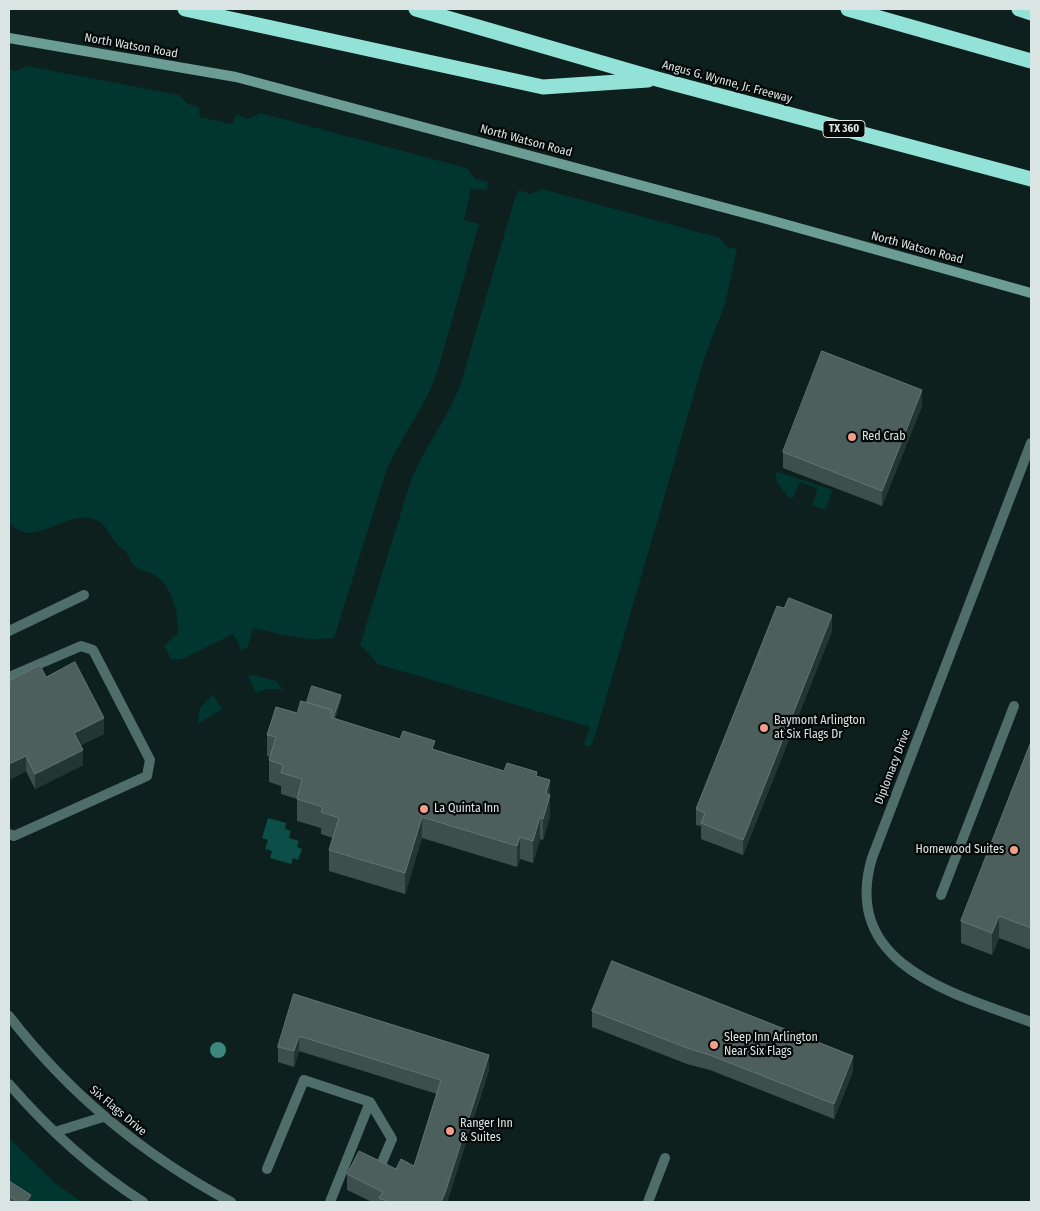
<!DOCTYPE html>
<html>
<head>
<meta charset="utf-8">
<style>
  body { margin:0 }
  #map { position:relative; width:1040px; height:1211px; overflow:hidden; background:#0d201e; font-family:"Fira Sans Condensed",sans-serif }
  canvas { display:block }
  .frame { position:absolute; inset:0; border:10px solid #dae5e3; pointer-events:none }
</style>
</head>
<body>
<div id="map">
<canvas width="1040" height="1211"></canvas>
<div class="frame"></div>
</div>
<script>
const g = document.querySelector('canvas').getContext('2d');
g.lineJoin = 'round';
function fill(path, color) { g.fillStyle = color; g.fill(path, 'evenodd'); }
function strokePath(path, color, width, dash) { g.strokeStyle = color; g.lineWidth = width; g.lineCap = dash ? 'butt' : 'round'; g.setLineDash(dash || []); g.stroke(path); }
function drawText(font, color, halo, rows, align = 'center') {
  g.font = font + ' "Fira Sans Condensed",sans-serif'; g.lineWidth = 4.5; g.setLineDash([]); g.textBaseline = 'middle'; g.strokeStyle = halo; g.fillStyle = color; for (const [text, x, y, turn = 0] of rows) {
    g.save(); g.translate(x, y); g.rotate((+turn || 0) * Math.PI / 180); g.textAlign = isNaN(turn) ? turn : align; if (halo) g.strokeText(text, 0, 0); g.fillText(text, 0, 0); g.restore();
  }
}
fill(new Path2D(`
  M27 66 179 95 188 104 199 107 200 117 232 124 236 114 248 119 260 113 467 168 475 179 488 182 487 190 471 189 464 220 479 224 437 373C425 407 402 436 387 469L334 638C305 642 280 634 253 628L248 646 242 651 233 634 182 659H171L164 646 178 633C178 616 174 595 163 582 150 566 136 579 126 551 105 540 111 515 79 518 57 520 27 548 9 521V70L16 71Z
  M542 189 720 238 727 247 737 249 725 304 705 356 597 729 592 744 587 747 584 744 590 727 378 664 360 645 412 477C426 446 447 418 460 386L515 198 519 190 530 194Z
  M775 471 833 490 825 510 812 505 818 489 800 482 793 498H789L777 482Z
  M253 675 276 681 283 690 266 689 256 693 248 676Z
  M213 694 222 710 197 724 200 708Z
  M9 1138 56 1184 82 1202H9Z`), '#003530');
fill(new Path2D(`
  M268 818 286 823 285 829 291 831 289 838 299 841 297 847 302 849 298 860 293 858 291 864 270 858 272 851 265 849 268 840 262 838Z`), '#0b4f48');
strokePath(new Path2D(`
  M9 631 84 595
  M9 677 81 646 93 650 150 760 147 776 14 836 9 834
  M941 895 1014 706
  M370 1102 392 1139 377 1174
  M267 1169 304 1080 370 1102 330 1202
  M648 1202 665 1158`), '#4f6e69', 10);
strokePath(new Path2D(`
  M1031 443 872 858C840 966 955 994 1031 1022`), '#4f6e69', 10);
strokePath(new Path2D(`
  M9 1016C70 1095 143 1155 231 1202
  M9 1084C48 1129 93 1170 143 1202
  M55 1132 103 1117`), '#4f6e69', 10);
strokePath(new Path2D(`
  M9 38 236 77 763 218 1031 293`), '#6b9d95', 10);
strokePath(new Path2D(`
  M185 9 543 87 648 80
  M416 9 657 79 1031 179
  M848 9 1031 61
  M1019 9 1031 13`), '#92e2d7', 15);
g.fillStyle = '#3d887e';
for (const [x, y] of [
  [218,1050]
]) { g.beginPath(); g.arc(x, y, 8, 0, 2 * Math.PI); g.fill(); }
fill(new Path2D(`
  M922 406 882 506 783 468V452Z
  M832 631 743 855 701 839V826L696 825V809Z
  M46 677 104 734 80 745 83 765 35 789 26 771 9 780V681Z
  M341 699 335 719 504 771 537 776 550 794V816L543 840 540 839 533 863 520 859 517 867 422 838 405 894 329 871V850L333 838 321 834V828L297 821V799L281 794V786L269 782V760L270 757 267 756V735L297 713 307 702Z
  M1031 742V950L999 938 992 955 961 943V921Z
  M294 994 489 1070 447 1202H372L347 1190V1174L414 1166 437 1094 299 1051 294 1067 278 1062V1047Z
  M592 1011 853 1071 834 1119 710 1070 687 1064 592 1027Z
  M9 1181 31 1202H9Z`), '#3c4f4c');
fill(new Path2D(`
  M922 390V406L882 506V491Z
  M832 615V631L743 855V840Z
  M341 695V699L332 726 330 717 332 710Z
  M104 718V734L74 749V733Z
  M83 750V765L35 789V774Z
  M26 756V771L9 780V764Z
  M550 780V816L543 840V819L546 793Z
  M422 817V838L405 894V873Z
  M540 817V839L533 863V841Z
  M520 837V859L517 867V846Z
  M999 916V938L992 955V933Z
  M299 1036V1051L294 1067V1051Z
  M489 1055V1070L447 1202H441Z
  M853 1056V1071L834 1119V1104Z
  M31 1195V1202H26Z`), '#223633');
const building = new Path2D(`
  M822 351 922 390 882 491 783 452Z
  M789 598 832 615 743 840 701 823 705 813 696 809 777 606 784 608Z
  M75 662 104 718 74 733 83 750 35 774 26 756 9 764V681L40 665 46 677Z
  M312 686 341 695 333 718H332V710L307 702Z
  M301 701 332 710 330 717 400 739 403 731 435 741 432 749 504 771 507 763 537 772 536 776 550 780 546 793 550 795 543 819 540 817 533 841 520 837 517 846 422 817 405 873 329 850 339 818 321 812 323 807 297 799 302 779 281 773 283 765 269 760 276 737 267 735 276 707 297 713Z
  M1031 742V928L999 916 992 933 961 921Z
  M612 961 853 1056 834 1104 710 1055 687 1048 592 1011Z
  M294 994 489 1055 445 1193 441 1202H388L379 1198 383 1192 347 1174 359 1151 396 1169 401 1159 414 1166 441 1080 299 1036 294 1051 278 1047Z
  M9 1181 31 1195 26 1202H18L9 1196Z`);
fill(building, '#4d5f5d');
strokePath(building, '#637472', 1);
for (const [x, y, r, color] of [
  [852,437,5,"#f49e89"],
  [764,728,5,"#f49e89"],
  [424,809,5,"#f49e89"],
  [1014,850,5,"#f49e89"],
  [714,1045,5,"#f49e89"],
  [450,1131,5,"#f49e89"]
]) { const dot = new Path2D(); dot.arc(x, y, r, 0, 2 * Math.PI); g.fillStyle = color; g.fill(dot); strokePath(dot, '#030807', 2); }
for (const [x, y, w] of [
  [844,129,42]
]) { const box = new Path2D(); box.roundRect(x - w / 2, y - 8.5, w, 17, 4); g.fillStyle = '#030807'; g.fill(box); strokePath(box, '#dae5e3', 1); }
drawText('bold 11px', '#dae5e3', null, [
  ["TX 360",844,129]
]);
drawText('12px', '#dae5e3', '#030807', [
  ["North Watson Road",131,46,10],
  ["Angus G. Wynne, Jr. Freeway",727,82,15],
  ["North Watson Road",526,141,15],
  ["North Watson Road",917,248,15],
  ["Diplomacy Drive",893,767,-69],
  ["Six Flags Drive",118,1111,40]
]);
drawText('12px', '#dae5e3', '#030807', [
  ["Red Crab",862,437],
  ["Baymont Arlington",774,721],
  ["at Six Flags Dr",774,735],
  ["La Quinta Inn",434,809],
  ["Homewood Suites",1004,850,"right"],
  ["Sleep Inn Arlington",724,1038],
  ["Near Six Flags",724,1052],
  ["Ranger Inn",460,1124],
  ["& Suites",460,1138]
], 'left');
</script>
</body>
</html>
